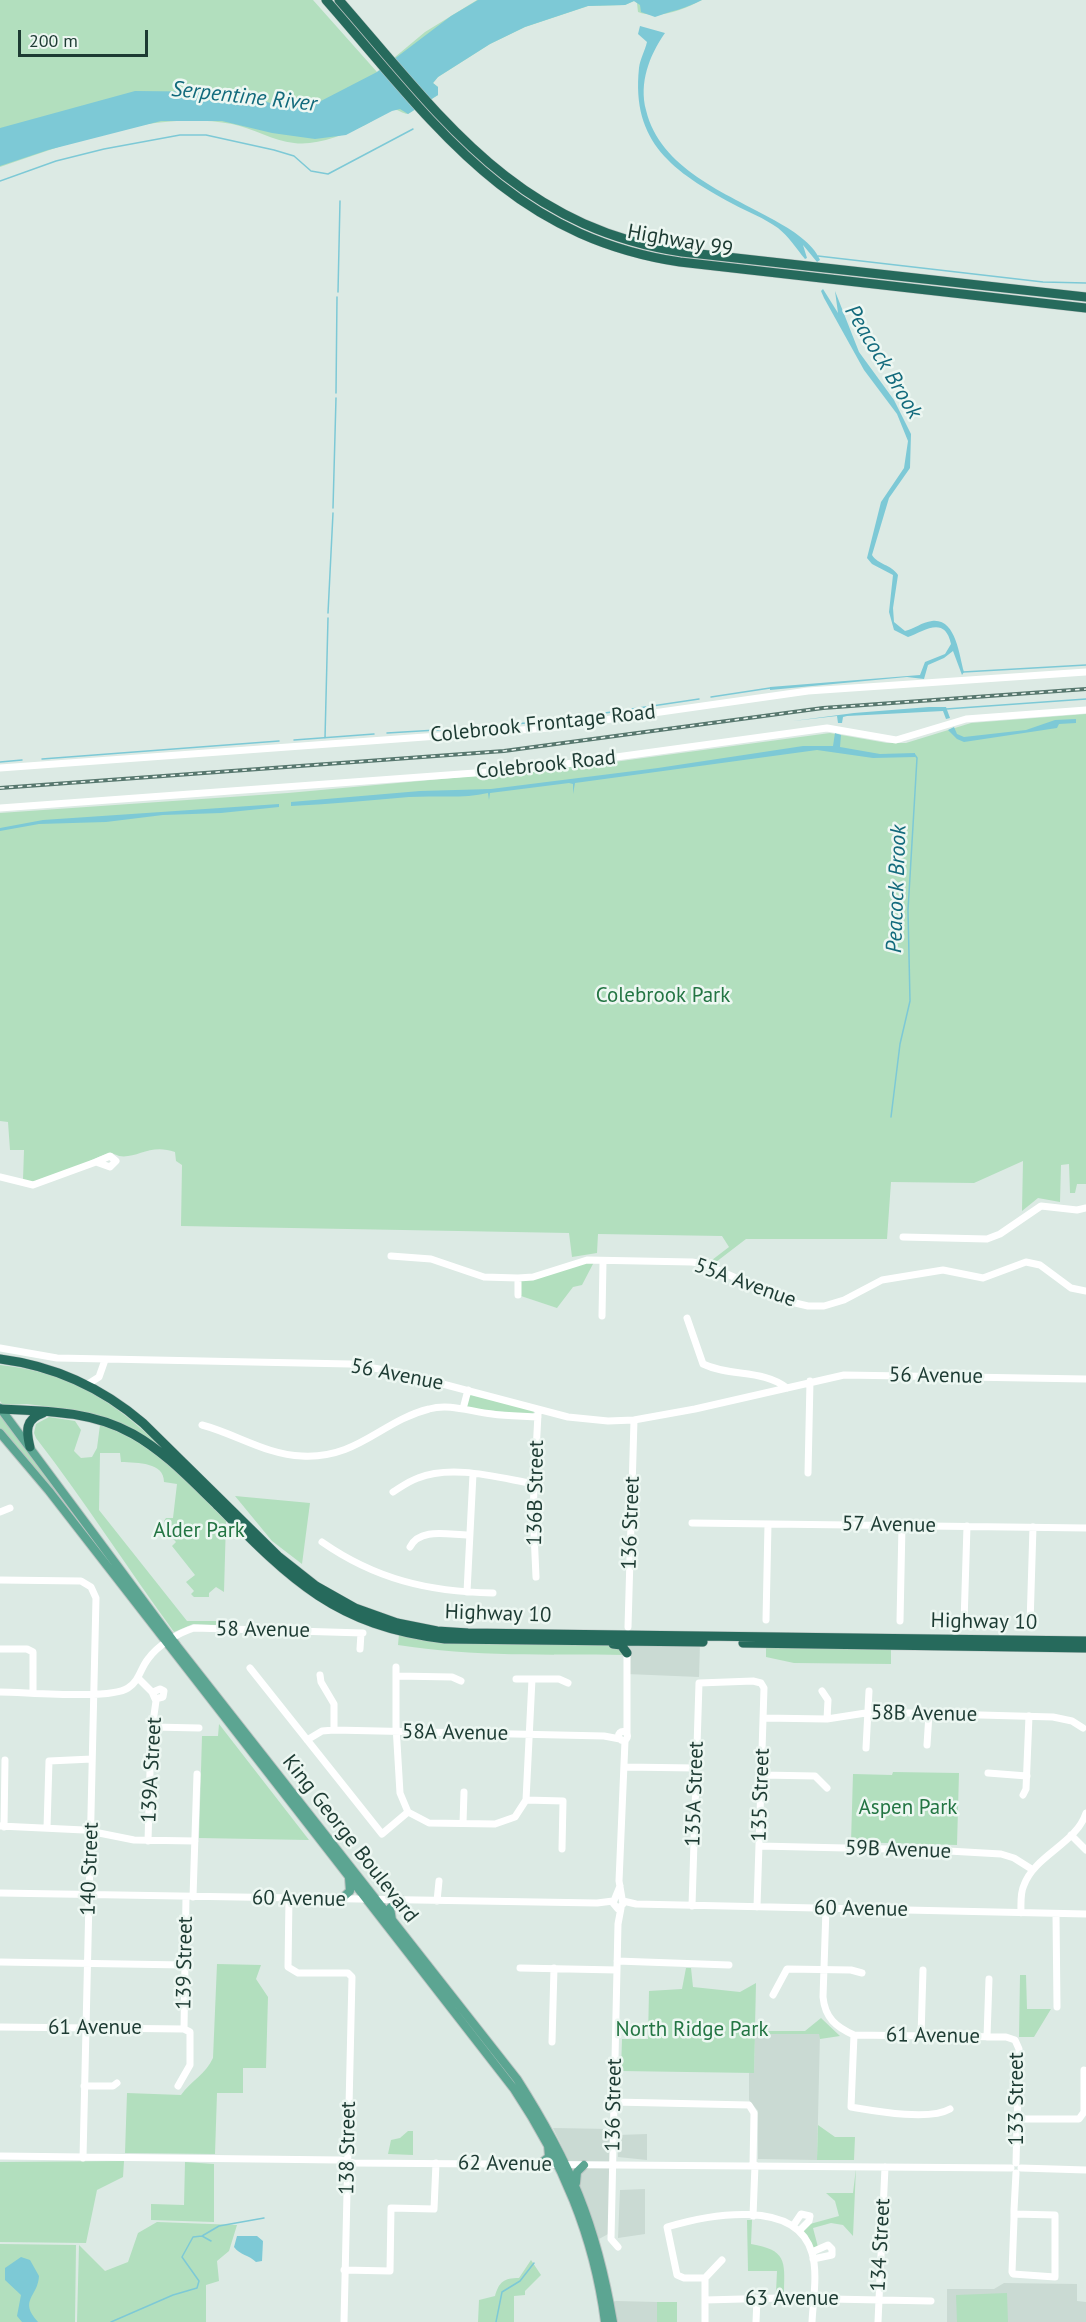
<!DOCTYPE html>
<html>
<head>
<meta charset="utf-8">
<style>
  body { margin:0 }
  #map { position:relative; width:1086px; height:2322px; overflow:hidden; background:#dceae4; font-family:"PT Sans",sans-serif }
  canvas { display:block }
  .scale { position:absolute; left:18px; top:30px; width:130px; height:27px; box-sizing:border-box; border:3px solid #1d3b33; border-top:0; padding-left:8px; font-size:18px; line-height:21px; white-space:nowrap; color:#1d3b33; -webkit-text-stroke:4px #edf7f2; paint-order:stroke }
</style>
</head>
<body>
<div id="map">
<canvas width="1086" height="2322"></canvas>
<div class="scale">200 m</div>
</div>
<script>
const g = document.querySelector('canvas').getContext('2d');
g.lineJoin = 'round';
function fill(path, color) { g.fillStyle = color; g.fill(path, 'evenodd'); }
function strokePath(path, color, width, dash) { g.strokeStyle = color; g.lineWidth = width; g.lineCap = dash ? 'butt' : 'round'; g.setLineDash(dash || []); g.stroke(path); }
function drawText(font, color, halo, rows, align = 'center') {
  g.font = font + ' "PT Sans",sans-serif'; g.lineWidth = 5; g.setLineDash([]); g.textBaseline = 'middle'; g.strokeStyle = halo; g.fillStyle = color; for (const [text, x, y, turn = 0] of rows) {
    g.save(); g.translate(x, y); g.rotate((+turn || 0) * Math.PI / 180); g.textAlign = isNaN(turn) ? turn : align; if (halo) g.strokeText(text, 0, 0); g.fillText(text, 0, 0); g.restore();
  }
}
fill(new Path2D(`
  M629 1642 700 1643 699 1677 627 1674Z
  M755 2034H820L817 2160 758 2159V2111L749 2100V2073L754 2072Z
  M553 2128 611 2129 610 2233 599 2239 578 2181 580 2171 570 2163Z
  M647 2134V2160L618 2157V2135Z
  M645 2189V2234L618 2238 620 2190Z
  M1004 2283 1077 2284V2301L1086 2302V2322H947V2289H994Z
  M616 2301 657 2302V2322H615L613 2302Z`), '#cadad3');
fill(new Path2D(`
  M0 0H313L377 72 425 32 477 0H702C685 9 658 20 638 12L637 3 634 1 625 5 588 6 525 27 490 44 438 77 433 83 438 87V95L408 114C400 113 398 107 388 111 380 113 373 122 365 125 344 135 316 146 294 143 273 141 253 128 232 124 153 110 74 142 0 167Z
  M1086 714V1184H1077L1075 1193H1070L1069 1164 1061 1165 1060 1202 1038 1198 1022 1211 1023 1161 974 1183 891 1182 887 1239H746L716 1262 712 1260 729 1247 722 1236 598 1234 597 1253 572 1257 569 1233 181 1226 182 1165 176 1161 175 1152C150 1143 137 1159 119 1156 116 1155 113 1153 110 1153 89 1158 43 1190 23 1180L24 1150H10L8 1122 0 1121V813L288 793 584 766 830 733 887 743H906L971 723Z
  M594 1262 582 1285 573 1287 557 1308 521 1296 518 1279 573 1264Z
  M0 1365C84 1374 124 1411 183 1467L161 1448 67 1409 27 1404 3 1405 0 1401Z
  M470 1394 534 1411 533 1415 466 1408Z
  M0 1416 55 1484 131 1593 0 1428Z
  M49 1417 75 1421 81 1430 74 1451 81 1458 92 1457 97 1448 100 1425C152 1441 189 1484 226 1521L224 1592 216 1587 209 1593V1597H194L191 1594 194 1591 186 1582 195 1575 172 1546 176 1542 165 1530 168 1527 164 1521 166 1518H173L177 1484 164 1482C164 1462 138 1463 121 1462L120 1453H100L99 1510 187 1621H217V1625L193 1624 174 1632C127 1568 85 1501 36 1438L34 1433 36 1424Z
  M235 1496 310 1503 302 1564 272 1541Z
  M399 1634 615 1646 625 1655C549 1654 473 1657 398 1645Z
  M766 1646 891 1648V1664L794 1663 766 1657Z
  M219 1724 309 1840 199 1838 202 1736H218Z
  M893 1772 959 1773 957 1845 851 1842 853 1774 892 1775Z
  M217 1964 261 1965 256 1979 268 1997 266 2068H243V2093H217L215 2154 125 2153 127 2093 181 2095C191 2081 206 2074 213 2058Z
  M686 1968H691L693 1987 740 1992 756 1983 755 2027 766 2031H805L821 2018 840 2036 820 2039 819 2034H755L754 2073 621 2071 622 2039H648L649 1991 682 1989Z
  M1020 1975H1026L1027 2009H1051L1034 2037H1019Z
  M818 2125 835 2137H855L854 2160H817Z
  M408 2131H413V2155L388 2154 391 2140 400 2138Z
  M124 2161 123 2177 97 2190 86 2243 0 2242V2162Z
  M185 2162 214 2164V2222L151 2220V2204L184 2205Z
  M856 2168 853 2236 843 2225 831 2223 813 2228 818 2247 813 2249 801 2231 810 2224 839 2216 835 2201 826 2193H853Z
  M747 2220H752L751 2244C786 2250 785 2260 784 2292H776L777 2271H748Z
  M157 2222 237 2225 229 2251 217 2261 219 2281 206 2285V2322H77L79 2245 105 2271 128 2262 138 2233Z
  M0 2244 76 2245 75 2322H0Z
  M531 2260 541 2275 525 2291V2295L514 2296V2322H478L479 2300 495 2296C499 2282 504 2278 519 2278Z
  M1007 2293 1008 2322H957L956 2295Z
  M657 2302H677V2322H657Z`), '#b2dfbe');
fill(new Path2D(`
  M478 0H702C685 9 671 11 655 17L641 12 640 5 634 1 625 5 588 6 525 27 490 44 438 77 433 83 438 87V95L408 114 400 109 392 111 346 135 315 139 272 133 222 121H161L48 150 0 166V128L135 91 238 92 276 105 317 103 377 72 451 16Z
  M640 26 665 33C649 56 639 83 646 110 660 169 726 193 774 220 792 230 813 243 820 260L817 262 803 245 807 258 805 259C796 248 789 237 778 228 764 218 748 212 733 204 674 172 631 143 639 68 640 59 645 51 647 42L638 34Z
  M823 289 838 313 835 291 859 352 894 400 911 434 910 468 889 498 872 555C878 565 891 564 898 575L893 608 894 622 905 631C914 629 922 622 932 621 956 618 959 655 964 672L962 675 953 651 944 658 928 665 924 679 907 677 770 690V687L920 675 925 662 945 654 951 644C945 615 924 631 908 637L894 630 889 612 893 575 872 564 867 558 881 502 904 468 908 441 897 414 864 370 824 298 821 291Z
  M929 707H946L950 718 946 719 943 711 847 716 843 717 842 723H838L837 716 793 721 854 713Z
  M1076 719V723L1059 724 1057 728 964 742 957 739 948 730 954 727 957 734 964 737 1026 730 1055 720Z
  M835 733 841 735 840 747 880 754 915 753V757L873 758 817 750 575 783 573 794V784L569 783 490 793 489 800 488 793C463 799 435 795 409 797 371 800 332 804 291 806V802L420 791 491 789 658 768 803 746H833Z
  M279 804V807L221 813 163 815 106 822 39 824 0 831V828L43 820Z
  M237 2236H257L263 2241 262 2261 256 2262C249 2255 240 2255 234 2247Z
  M21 2257 30 2260 39 2276C38 2297 18 2300 38 2322H22L17 2316 21 2295 5 2280V2268Z`), '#7dc9d6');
strokePath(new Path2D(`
  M0 181 56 161 104 149 180 135H206L274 150 294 156 311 171 328 174 413 129
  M818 256 1043 282 1086 283
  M338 292 340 201
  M336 393 337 297
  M333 508 336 398
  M328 613 333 513
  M963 672 1086 665
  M711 697 770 688
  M946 709 1086 699
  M578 717 699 699
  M515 724 569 719
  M387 733 486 727
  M325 738 328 618
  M294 740 374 734
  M42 759 279 741
  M0 762 22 760
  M891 1117 900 1044 910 1001 908 910 917 758 915 755
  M202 2236 211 2241
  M111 2322 173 2295 197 2288 199 2281 182 2257 193 2237 202 2236 219 2226 264 2218
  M496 2322 502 2292 520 2281 534 2263`), '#7dc9d6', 1.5);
const major = new Path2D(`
  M0 1408 177 1646 517 2079C571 2164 596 2223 613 2322
  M0 1433 49 1491 514 2089C562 2161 594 2236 605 2322
  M341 1899 350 1891 349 1878
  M392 1920 390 1908 401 1900
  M540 2164 549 2157 548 2145
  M576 2183 577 2172 584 2165`);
const highway = new Path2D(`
  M326 0C433 122 508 236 680 262L1086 308
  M339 0C442 118 515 226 682 252L1086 297
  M0 1359C55 1366 101 1387 143 1423L278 1556 316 1586 355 1608 397 1623 437 1631 468 1633 1086 1641
  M0 1409C46 1411 92 1411 133 1434 165 1452 190 1479 216 1504 290 1579 335 1626 445 1639L703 1642
  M30 1447C26 1431 25 1419 43 1413
  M743 1643 1086 1648
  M613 1644 621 1645 627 1653`);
strokePath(major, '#bbc4c2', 10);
strokePath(highway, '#bbc4c2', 10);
strokePath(new Path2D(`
  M0 768 548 728 808 691 1086 672
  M0 808 529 769 827 728 896 740 966 719 1086 710
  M0 1177 33 1185 96 1162 110 1167 116 1161 110 1156 96 1162
  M903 1237 987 1239 1000 1234 1041 1206 1077 1210 1086 1208
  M391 1256 431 1259 484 1277 518 1278 533 1277 587 1260 692 1262 704 1264 791 1302 808 1306H824L844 1300 882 1280 943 1270 983 1278 1026 1262 1040 1265 1071 1288 1086 1291
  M518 1295V1278
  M602 1316 603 1262
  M687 1318 703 1364C730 1377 763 1369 787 1388
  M0 1348 57 1358 350 1364 397 1372 568 1417 608 1421 634 1420 695 1409 844 1375 1086 1379
  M88 1384 99 1377 105 1360
  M463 1409 468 1390
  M202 1425C236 1434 267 1455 302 1456 358 1459 381 1421 429 1409 450 1403 471 1412 492 1414 507 1416 523 1416 538 1417
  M808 1473 810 1381
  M393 1492C401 1487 409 1481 418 1478 453 1464 499 1478 535 1484
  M0 1512 10 1508
  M692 1523 1086 1528
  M322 1542C375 1579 429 1592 493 1593
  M410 1547C420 1527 449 1535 469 1535
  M536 1577 533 1510 538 1414
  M0 1580 81 1581 91 1587 96 1598 83 2158
  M467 1592 473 1474
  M766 1620 768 1524
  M900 1621 902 1525
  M964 1623 967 1526
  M1030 1624 1033 1527
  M628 1627 634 1420
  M0 1649H27L33 1652V1693
  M360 1649 361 1633
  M396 1667V1726L400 1793 408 1812 429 1823 495 1824 515 1817 526 1800 532 1679
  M250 1668 382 1834 408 1812
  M320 1675 321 1682 334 1704V1730
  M397 1676 452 1677 461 1681
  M139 1679 152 1692 156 1701 151 1736 148 1841
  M516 1679H559L568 1683
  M822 1691 828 1700 827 1719
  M0 1692C26 1692 110 1700 128 1688 140 1680 140 1669 148 1659 158 1645 178 1633 194 1628L363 1633
  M153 1692 160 1689 164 1691 163 1697 155 1699
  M763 1718 827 1719 872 1712 1053 1717 1072 1721 1083 1728
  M153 1727 199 1728
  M618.5 1736a4.5 4.5 0 1 1 9 0a4.5 4.5 0 1 1-9 0Z
  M627 1733V1653
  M307 1740 322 1731 334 1730 604 1736 620 1739
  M927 1745 929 1714
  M866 1748 869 1691
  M624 1767 696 1768
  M988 1773 1027 1776
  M762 1775 815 1776 827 1788
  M1023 1795 1026 1789 1029 1716
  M526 1800 563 1801 562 1849
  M463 1823 464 1792
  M0 1826 84 1830 134 1840 195 1841
  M4 1827 5 1760
  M47 1828 49 1761 92 1759
  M1071 1835 1086 1850
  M760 1846 931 1850 1001 1854 1014 1858 1033 1870
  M620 1886 613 1903 618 1909 623 1904 619 1881 625 1741
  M0 1893 597 1903 613 1901
  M193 1897 197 1774
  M289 1898 288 1967 298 1973H348L352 1977 344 2322
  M437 1901 439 1881
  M623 1901 636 1904 1086 1914
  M692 1906 699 1683 753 1681 761 1683 764 1688 757 1907
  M826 1909 823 1997C825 2018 836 2027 854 2035L1006 2037 1015 2040 1019 2049 1016 2163
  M1021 1913C1021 1904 1020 1893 1024 1885 1035 1855 1076 1844 1086 1813
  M1056 1914 1057 2007
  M617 1961 729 1965
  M0 1962 185 1965
  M520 1968 617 1970
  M773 1995 787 1969 851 1970 862 1973
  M0 2027 184 2029 190 2032V2065L178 2086
  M184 2029 186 1897
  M854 2035 851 2107C875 2111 929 2121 950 2109
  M921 2036 923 1970
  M987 2037 989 1979
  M552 2042 554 1968
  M84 2086H113L117 2083
  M614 2102 749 2105 754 2113 753 2165
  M1018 2119H1079L1084 2112V2070
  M0 2156 340 2160 354 2163 1011 2168
  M1021 2168 1086 2170
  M1014 2214 1055 2215V2277L1013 2274 1012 2272 1014 2219V2210L1016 2173
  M753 2216 755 2165
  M793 2226 801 2214 810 2216 809 2221 799 2231
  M618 2247 611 2239 618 1924 621 1908
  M812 2252 828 2245 832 2249V2255L813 2259
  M722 2260 705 2278H684L677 2275 667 2227C707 2215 796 2197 812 2253 818 2273 813 2301 812 2322
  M344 2270 390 2271 391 2208 434 2209 436 2163
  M705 2300 780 2298 931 2301
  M705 2322V2278
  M756 2322 757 2299
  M878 2322 885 2167`), '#fff', 7);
strokePath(major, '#5ca592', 8);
strokePath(highway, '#266a5c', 9);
const rail = new Path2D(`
  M0 788 504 751 823 708 1086 689`);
strokePath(rail, '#57776e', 4);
strokePath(rail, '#edf7f2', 1.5, [4.5]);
drawText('21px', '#1d3b33', '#edf7f2', [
  ["Highway 99",680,241,10],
  ["Colebrook Frontage Road",543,724,-6],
  ["Colebrook Road",546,765,-6],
  ["55A Avenue",745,1283,20],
  ["56 Avenue",397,1375,11],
  ["56 Avenue",936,1376,1],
  ["136B Street",536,1493,-89],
  ["136 Street",631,1523,-88],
  ["57 Avenue",889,1525,1],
  ["Highway 10",498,1614,2],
  ["Highway 10",984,1622,1],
  ["58 Avenue",263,1630,1],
  ["58B Avenue",924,1714,1],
  ["58A Avenue",455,1733,1],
  ["139A Street",152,1770,-87],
  ["135A Street",695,1794,-88],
  ["135 Street",761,1795,-88],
  ["King George Boulevard",350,1839,52],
  ["59B Avenue",898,1850,2],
  ["140 Street",90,1869,-88],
  ["60 Avenue",299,1899,1],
  ["60 Avenue",861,1909,1],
  ["139 Street",185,1963,-89],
  ["61 Avenue",95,2028],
  ["61 Avenue",933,2036,1],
  ["133 Street",1017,2099,-90],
  ["136 Street",614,2105,-89],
  ["138 Street",348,2148,-89],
  ["62 Avenue",505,2164,1],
  ["134 Street",881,2245,-87],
  ["63 Avenue",792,2299]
]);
drawText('21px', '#237543', '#edf7f2', [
  ["Colebrook Park",663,996],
  ["Alder Park",199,1531],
  ["Aspen Park",908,1808],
  ["North Ridge Park",692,2030]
]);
drawText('italic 22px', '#126a7c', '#edf7f2', [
  ["Serpentine River",244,97,6],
  ["Peacock Brook",883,362,59],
  ["Peacock Brook",897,889,-88]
]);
</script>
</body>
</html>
